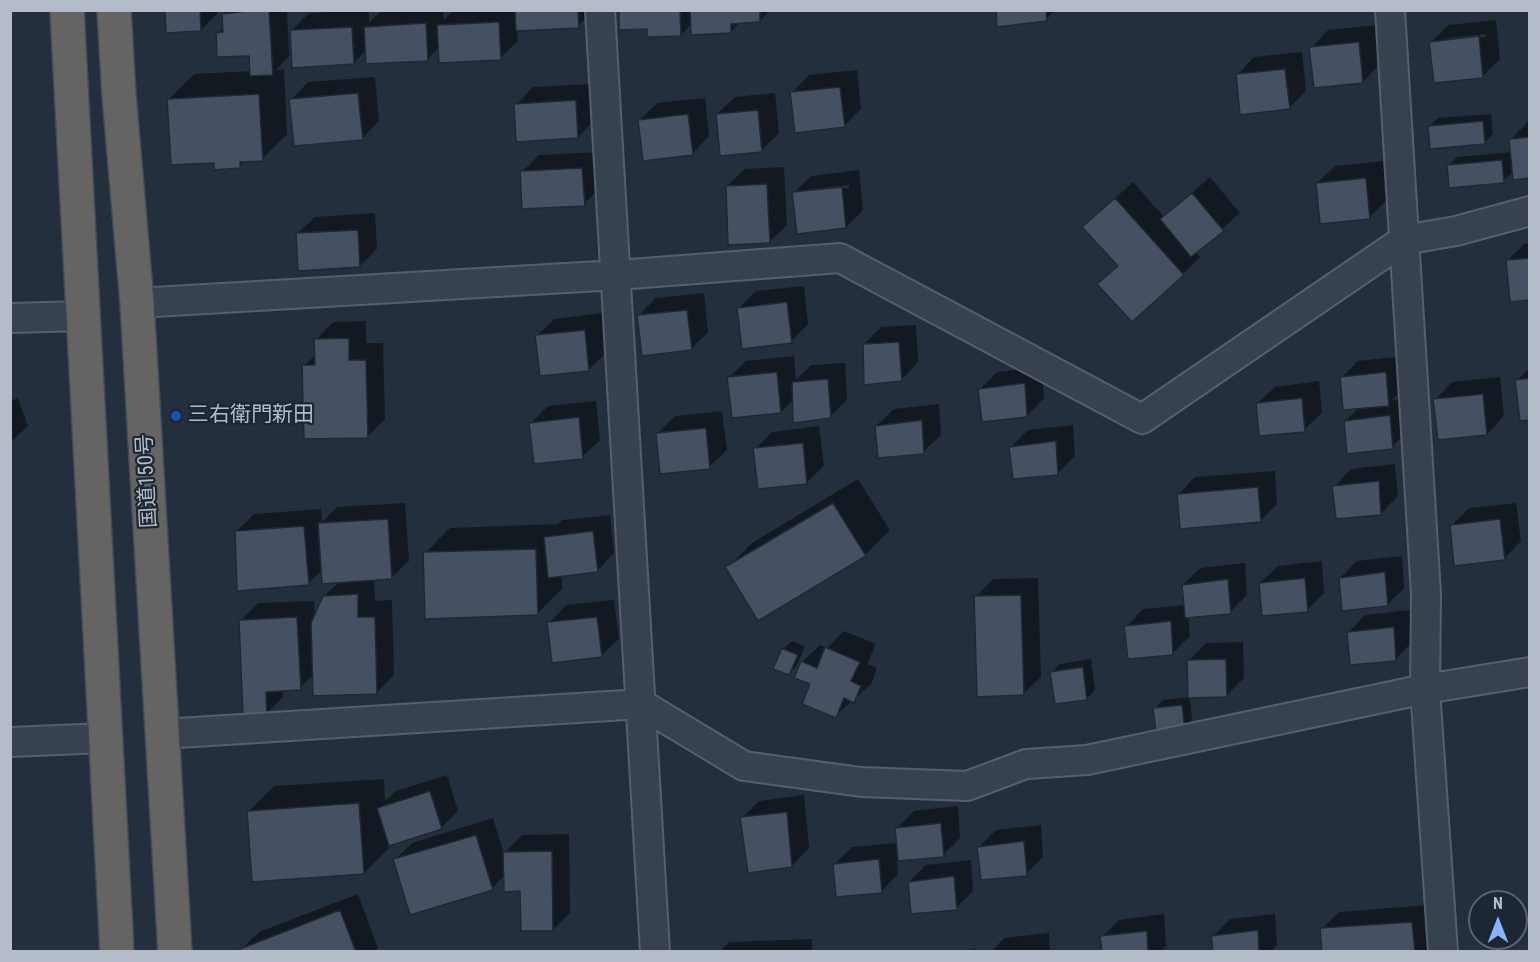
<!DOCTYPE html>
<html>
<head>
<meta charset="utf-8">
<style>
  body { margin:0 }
  #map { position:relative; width:1540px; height:962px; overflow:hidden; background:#242f3e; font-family:"Roboto Condensed",sans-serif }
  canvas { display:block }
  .frame { position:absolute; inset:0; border:12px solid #b4bcc9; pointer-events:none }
  .north { position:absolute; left:1468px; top:890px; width:60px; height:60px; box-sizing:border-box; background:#1d2633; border:2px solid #59626f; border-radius:50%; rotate:0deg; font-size:16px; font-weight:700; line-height:24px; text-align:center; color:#b4bcc9 }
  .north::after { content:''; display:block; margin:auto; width:21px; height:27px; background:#8ab4f8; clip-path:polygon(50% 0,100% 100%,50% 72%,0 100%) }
</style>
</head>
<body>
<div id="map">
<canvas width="1540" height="962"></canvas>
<div class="frame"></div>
<div class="north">N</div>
</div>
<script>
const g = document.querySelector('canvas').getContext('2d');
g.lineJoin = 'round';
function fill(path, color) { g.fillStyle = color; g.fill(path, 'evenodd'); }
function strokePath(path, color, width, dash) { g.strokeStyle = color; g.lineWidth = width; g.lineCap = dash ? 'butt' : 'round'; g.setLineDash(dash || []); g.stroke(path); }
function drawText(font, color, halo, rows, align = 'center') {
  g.font = font + ' "Roboto Condensed","Noto Sans JP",sans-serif'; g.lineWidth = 4.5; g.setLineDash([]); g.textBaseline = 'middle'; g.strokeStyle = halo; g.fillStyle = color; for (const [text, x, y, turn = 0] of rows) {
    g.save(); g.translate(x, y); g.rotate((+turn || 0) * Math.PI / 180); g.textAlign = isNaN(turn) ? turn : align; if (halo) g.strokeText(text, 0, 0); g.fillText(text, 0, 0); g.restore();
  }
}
fill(new Path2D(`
  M166 10H218V13L201 30Z
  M227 10H287L289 56 276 70 284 69 287 134 262 159 246 160 240 166 215 161 169 99 194 74 252 71 251 54 218 33 224 27 223 14Z
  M369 10V23L382 10H443L444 20 453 10H594L578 26 517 30 518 41 500 58 439 48 427 59 366 50 354 63 291 31 309 13Z
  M620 10H770L760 21 740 22 731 32 692 23 681 35 648 27Z
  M997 10H1055L1046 20Z
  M1496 20 1500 59 1483 76 1431 42 1448 25ZM1486 34V37L1448 41V38Z
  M1376 25 1380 64 1363 82 1311 48 1328 30Z
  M1302 52 1306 91 1289 108 1237 75 1254 57Z
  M857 70 861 109 844 126 792 93 809 75Z
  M375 77 379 121 362 139 291 100 308 82Z
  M593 84 595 120 578 137 516 105 533 87Z
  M775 93 779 133 762 150 717 114 735 97Z
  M705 98 709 136 692 154 640 120 657 103Z
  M1491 114 1493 134 1484 143 1429 127 1438 118Z
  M1528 122 1530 176 1514 171 1503 181 1449 165 1457 157 1512 152 1511 139Z
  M599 152 601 187 584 204 522 172 539 155Z
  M1383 161 1387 200 1370 217 1317 183 1335 166Z
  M784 167 787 225 769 242 727 186 745 169Z
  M859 170 863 210 846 227 794 193 811 176ZM849 185V188L811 192V189Z
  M1210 177 1240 213 1196 252 1200 257 1183 274 1119 265 1102 210 1133 182 1164 217Z
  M375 213 377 249 360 266 297 234 315 217Z
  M1530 243V298L1507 261 1524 244Z
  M804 286 808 324 791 342 739 308 756 291Z
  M704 293 708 332 691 349 639 315 656 298Z
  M602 313 606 353 588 370 537 336 554 319Z
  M366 321V343H383L385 419 368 436 304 366 316 354V340L333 322Z
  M916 325 918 362 901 380 864 344 881 327Z
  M794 356 796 380 811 365 845 363 847 400 830 417 794 399 781 412 728 378 746 361Z
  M1403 356 1405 388 1392 400 1407 399 1409 430 1392 447 1345 421 1359 408 1341 378 1358 361Z
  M1042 367 1044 398 1027 416 980 389 997 372Z
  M1530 368V418L1517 380Z
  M1500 377 1504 416 1487 434 1435 400 1452 382Z
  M1319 381 1322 413 1304 430 1257 404 1275 387Z
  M18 398 28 426 10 443V401Z
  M596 401 600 440 582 457 531 423 548 406Z
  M939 404 941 435 923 452 876 426 894 409Z
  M722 411 727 450 709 467 658 433 675 416Z
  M1073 425 1075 456 1058 473 1011 447 1028 430Z
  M819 426 824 466 806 483 755 449 772 432Z
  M1395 464 1398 496 1380 514 1334 487 1351 469Z
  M1275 471 1277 504 1260 521 1178 495 1195 477Z
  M858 479 890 530 865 555 727 568 752 543Z
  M405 503 409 561 391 578 374 579 375 601 392 600 394 675 376 693 314 674 300 688 283 689V697L266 714 240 621 258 603 314 601 315 618 324 596 340 581 322 570 308 584 237 531 254 514 321 509 322 522 337 507Z
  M1516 503 1521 541 1504 559 1452 525 1469 508Z
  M610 515 614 553 597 571 562 574V589L537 614 425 553 450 528 558 524 562 520Z
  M1402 556 1404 588 1387 605 1340 578 1357 561Z
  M1322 561 1324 593 1307 610 1260 583 1278 566Z
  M1245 563 1247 595 1230 612 1188 616 1190 636 1172 654 1126 627 1143 609 1185 605 1183 585 1200 568Z
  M1038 578 1041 677 1023 694 976 597 993 579Z
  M614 600 619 639 601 656 549 623 566 605Z
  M1410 610 1412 642 1395 660 1348 633 1365 615Z
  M844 631 876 644 867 664 877 668 871 684 835 716 812 684 802 662 820 645 827 648Z
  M792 641 805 646 797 665 789 674 783 649Z
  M1243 642 1244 678 1226 696 1190 697 1192 720 1184 729 1155 708 1163 700 1189 697V660L1206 643Z
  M1091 659 1095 690 1087 698 1052 672 1060 664Z
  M447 775 458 811 441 828 388 845 389 848 364 873 249 811 274 786 384 779 385 801 396 791Z
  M804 795 809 848 792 866 742 818 759 801Z
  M958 806 960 838 943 855 897 860 898 874 881 892 834 865 852 847 898 843 896 829 914 811Z
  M493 818 504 854 522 835 569 834 570 913 553 930 521 890 505 875 492 889 395 860 412 843Z
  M1041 825 1043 857 1026 874 979 847 996 830Z
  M971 860 973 891 956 908 909 882 926 865Z
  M358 894 378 948 374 952H243L242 949 259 932Z
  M1429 905 1433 952H1377L1322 929 1339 912Z
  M1164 914 1166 946 1160 952H1103L1102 937 1119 920Z
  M1275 914 1277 945 1271 952H1214L1213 936 1230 919Z
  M1049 933 1050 952H991L1004 938Z
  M812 939V952H720L729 942Z
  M976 949V952H951Z`), '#0007');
const building = new Path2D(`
  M165 10H200L201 31 166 33Z
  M256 10H269L273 75 250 76 249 56 217 57 216 33 223 32 222 14Z
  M515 10H578L579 28 516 31Z
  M619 10H680L681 36 647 37V29L619 30Z
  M690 10H760V22L731 24V33L691 35Z
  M996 10H1046L1047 21 997 27Z
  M499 22 501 60 439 63 437 25Z
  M426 23 428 61 366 64 364 27Z
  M352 27 354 64 292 68 290 30Z
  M1479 36 1483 78 1434 83 1429 42Z
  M1359 42 1363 83 1314 88 1309 47Z
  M1285 69 1290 109 1240 115 1236 74Z
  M840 87 845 127 795 133 790 92Z
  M358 93 363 140 294 146 289 99Z
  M259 94 263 161 240 162V168L214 170V163L171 165 167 99Z
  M576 100 578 138 516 142 514 104Z
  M758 110 762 152 720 156 716 114Z
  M688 114 693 155 643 161 638 120Z
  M1483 121 1485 144 1430 149 1428 126Z
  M1530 137V178L1513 180 1509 139Z
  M1502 160 1504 183 1449 188 1447 165Z
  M582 168 585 206 522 209 520 171Z
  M1366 178 1370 219 1320 224 1316 183Z
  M767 184 770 243 728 245 726 186Z
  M842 187 846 228 797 234 792 192Z
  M1192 193 1224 231 1191 257 1160 219Z
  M1115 198 1184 275 1132 322 1097 284 1118 266 1082 227Z
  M358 230 360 267 298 271 296 233Z
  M1530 258V300L1510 302 1506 260Z
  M787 302 792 343 742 349 737 308Z
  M687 310 692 350 642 356 637 315Z
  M585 330 589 371 540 376 535 335Z
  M349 338V360H366L368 438 304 439 302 365H315L314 339Z
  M899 342 902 381 864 385 863 344Z
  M777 372 781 413 732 418 727 377Z
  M1386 372 1389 406 1343 410 1340 377Z
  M1530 378V420L1520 421 1515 380Z
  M828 379 831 418 793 423 792 382Z
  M1025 383 1027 417 982 422 978 389Z
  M1483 394 1487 435 1438 440 1433 399Z
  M1302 398 1305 432 1259 436 1256 403Z
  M1390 415 1393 449 1347 454 1344 421Z
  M579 417 583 459 534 464 529 423Z
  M922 420 924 454 878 458 875 426Z
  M706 428 710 469 660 474 656 433Z
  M1056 441 1058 475 1013 479 1009 447Z
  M803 443 807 484 758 489 753 448Z
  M1379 481 1381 515 1336 519 1332 486Z
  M1258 487 1261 522 1180 529 1177 494Z
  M833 503 866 556 758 621 725 567Z
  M388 519 392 579 322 584 318 523Z
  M1500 519 1505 560 1454 566 1450 525Z
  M304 526 309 585 237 591 235 531Z
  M593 531 598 572 548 578 544 537Z
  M536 549 538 615 425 619 423 552Z
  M1385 572 1388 606 1342 611 1339 578Z
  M1305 578 1308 612 1262 616 1259 583Z
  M1228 579 1231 614 1185 618 1182 585Z
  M358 594V617H375L377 694 313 696 311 623 323 596Z
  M1021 595 1024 695 977 697 974 596Z
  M297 617 301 690 266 692 267 716H243L239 620Z
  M597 617 602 657 552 663 547 622Z
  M1171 621 1173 655 1128 659 1124 626Z
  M1394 627 1396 661 1350 665 1347 632Z
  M825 647 860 662 851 681 861 686 854 703 844 698 836 718 802 704 810 684 794 678 801 661 817 668Z
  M782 648 798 655 789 675 773 669Z
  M1226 659 1227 697 1188 698 1187 660Z
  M1083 667 1087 700 1055 704 1050 672Z
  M1182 705 1185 730 1156 733 1153 708Z
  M430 791 442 829 389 846 377 808Z
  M359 803 364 874 252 882 247 811Z
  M787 812 792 867 748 873 740 817Z
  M941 823 944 857 898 861 895 828Z
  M476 835 493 890 410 915 393 859Z
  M1024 841 1027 876 981 880 977 847Z
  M552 851 553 931H521L520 891 504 892 503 852Z
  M879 859 882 893 836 897 833 864Z
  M954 876 957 910 911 914 908 882Z
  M340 910 356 952H241L240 949Z
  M1412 922 1415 952H1322L1320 928Z
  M1258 930 1259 952H1213L1211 936Z
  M1147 931 1148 952H1102L1100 936Z`);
fill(building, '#455162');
strokePath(building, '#1f2835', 1.5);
const minor = new Path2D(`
  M600 10 655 952
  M1390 10 1426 594 1425 689 1443 952
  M137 303 617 275 840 258 1142 419 1404 240 1456 231 1530 211
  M10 318 82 316
  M162 734 641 704 744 766 861 782 967 786 1026 764 1087 760 1425 689 1530 672
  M10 742 106 738`);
const trunk = new Path2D(`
  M67 10 117 952
  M114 10 119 95 137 303 175 952`);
strokePath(minor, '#565f6c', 32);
strokePath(trunk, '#434c59', 36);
strokePath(minor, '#38414e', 28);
strokePath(trunk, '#656462', 33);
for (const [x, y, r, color] of [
  [176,416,6,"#1a4fb4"]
]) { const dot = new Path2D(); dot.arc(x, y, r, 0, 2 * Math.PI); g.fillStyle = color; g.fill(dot); strokePath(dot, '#1d2633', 2); }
drawText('21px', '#b4bcc9', '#1d2633', [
  ["三右衛門新田",188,416]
], 'left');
drawText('21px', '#b4bcc9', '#1d2633', [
  ["国道150号",148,481,-93]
]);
</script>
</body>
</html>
